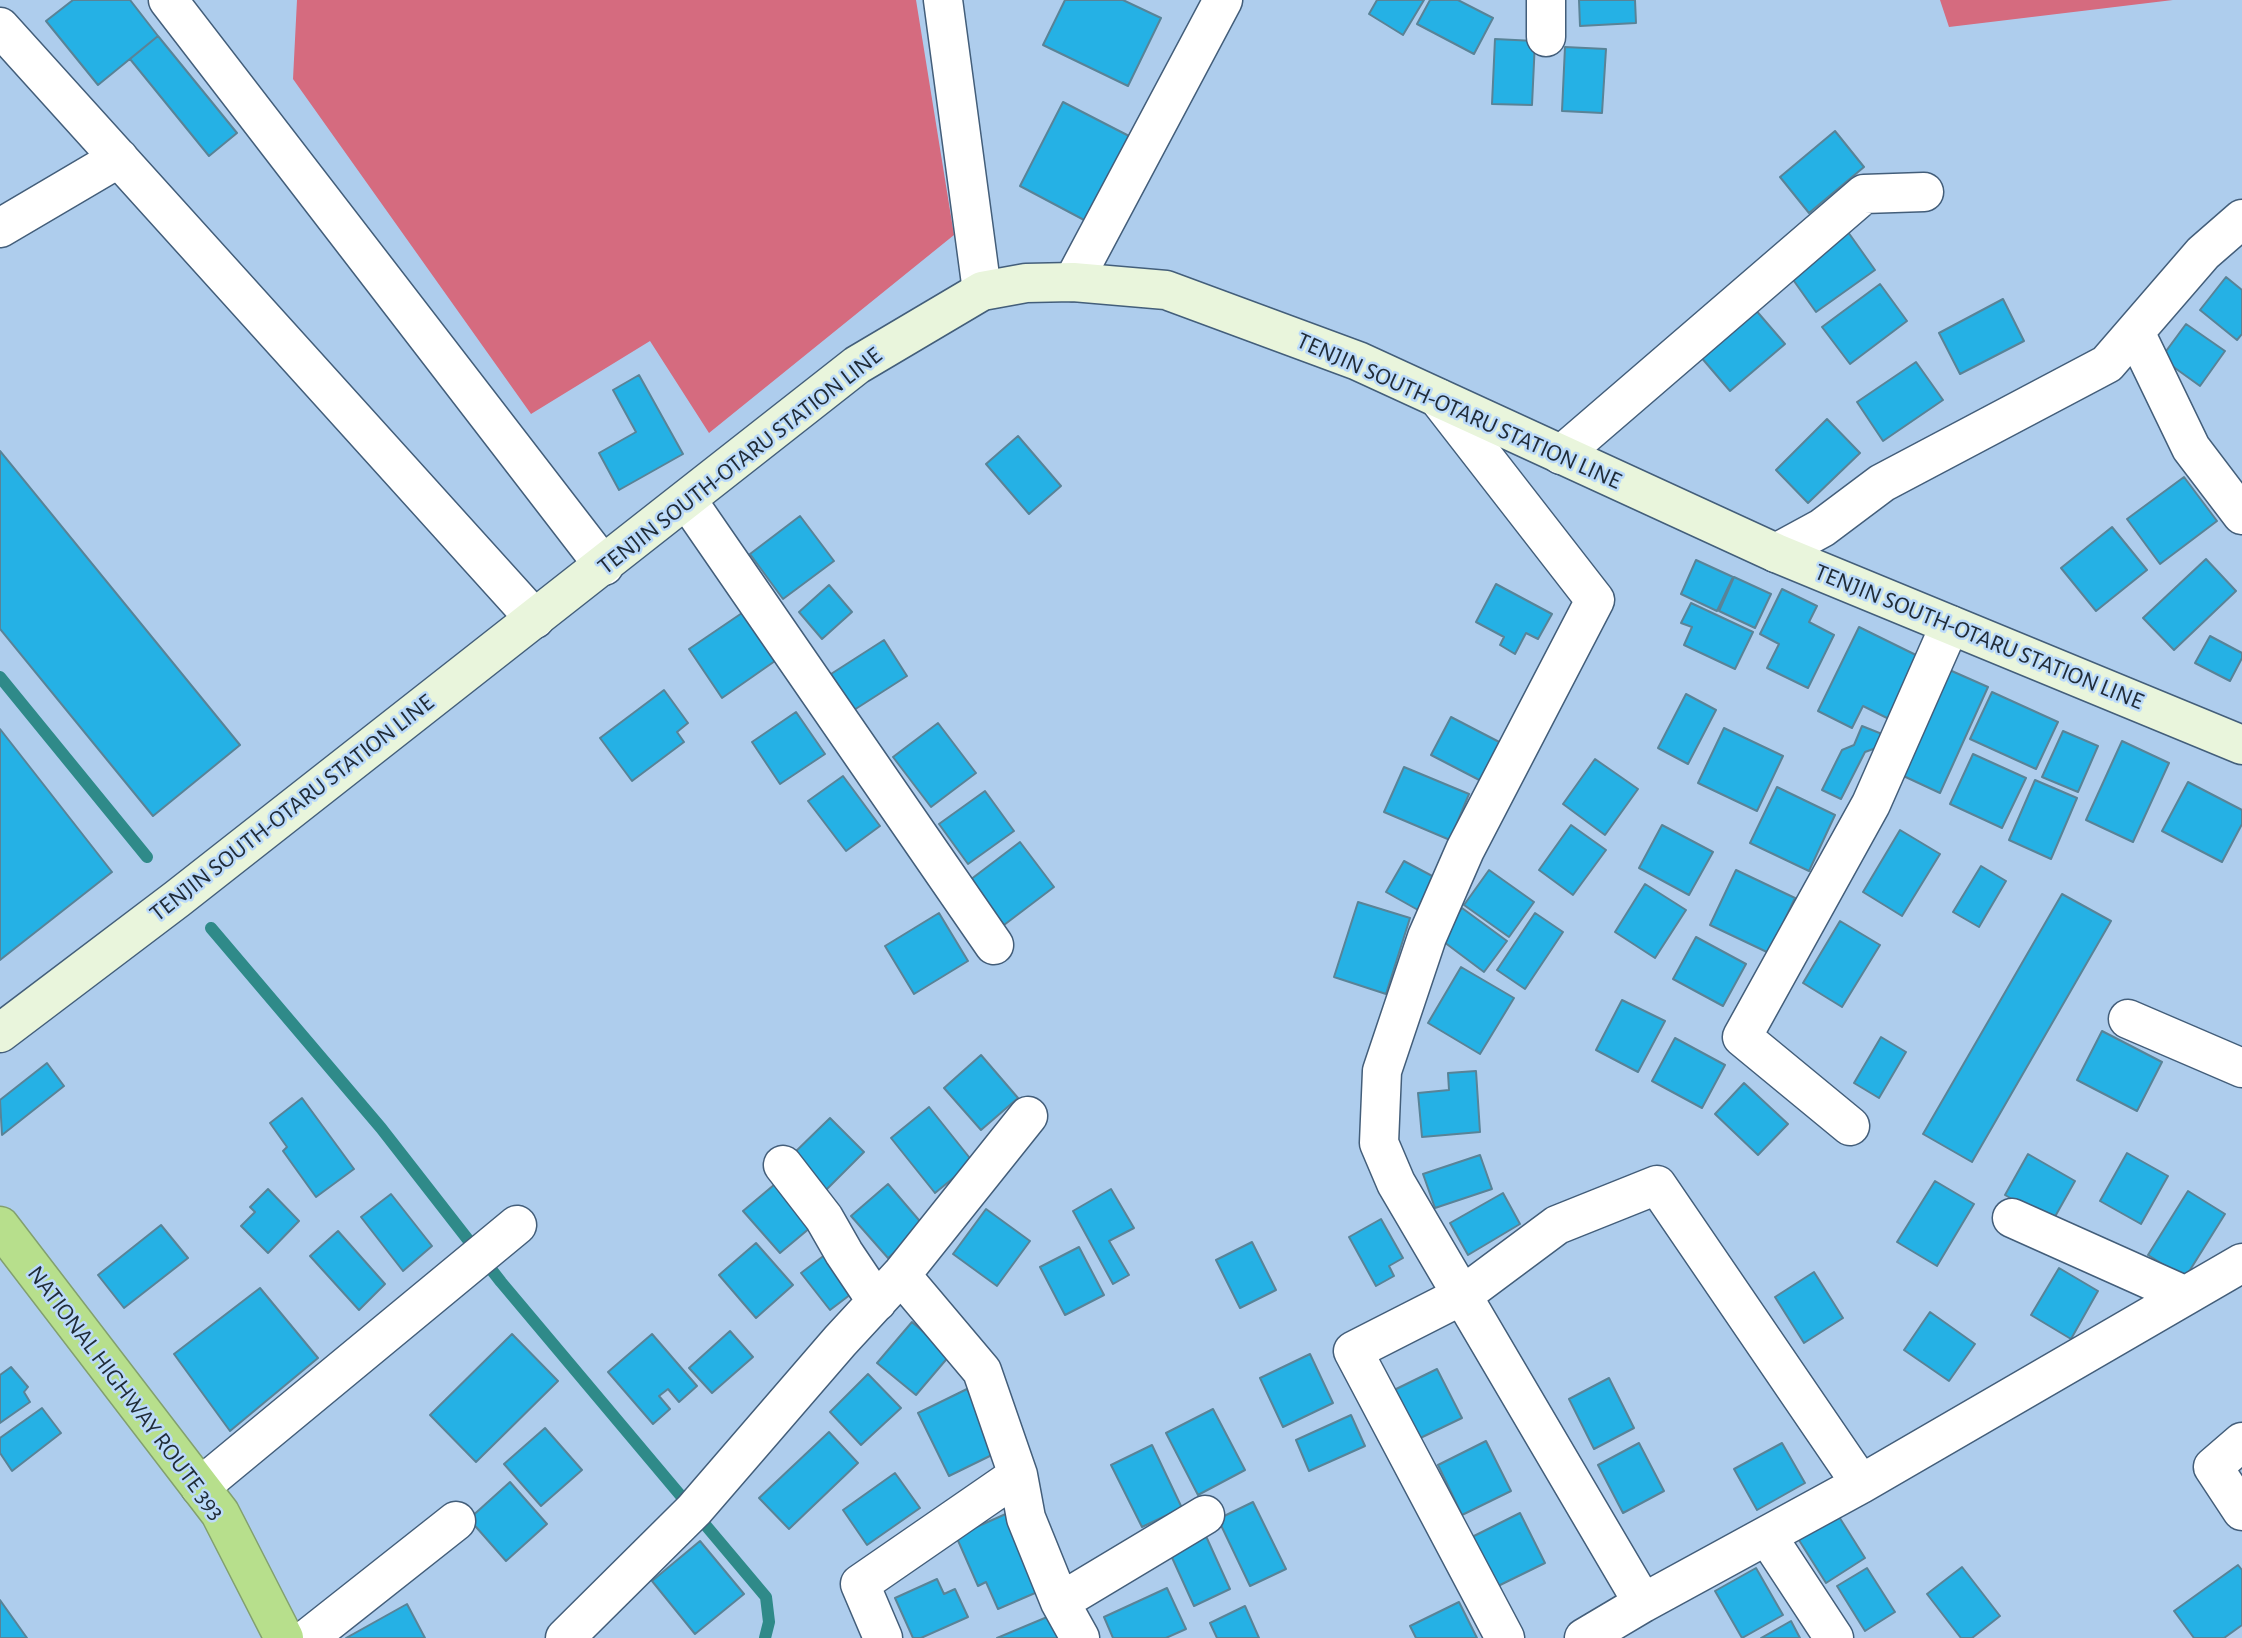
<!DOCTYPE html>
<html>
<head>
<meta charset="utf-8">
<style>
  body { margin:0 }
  canvas { display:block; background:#aecded }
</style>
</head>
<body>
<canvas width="2242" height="1638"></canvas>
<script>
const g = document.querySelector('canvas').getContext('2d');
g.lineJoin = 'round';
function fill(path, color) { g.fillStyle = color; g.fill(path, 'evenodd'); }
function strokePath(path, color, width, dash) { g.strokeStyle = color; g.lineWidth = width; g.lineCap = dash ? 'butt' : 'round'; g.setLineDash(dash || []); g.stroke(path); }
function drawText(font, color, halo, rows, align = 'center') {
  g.font = font + ' "Alegreya Sans",sans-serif'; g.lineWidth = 5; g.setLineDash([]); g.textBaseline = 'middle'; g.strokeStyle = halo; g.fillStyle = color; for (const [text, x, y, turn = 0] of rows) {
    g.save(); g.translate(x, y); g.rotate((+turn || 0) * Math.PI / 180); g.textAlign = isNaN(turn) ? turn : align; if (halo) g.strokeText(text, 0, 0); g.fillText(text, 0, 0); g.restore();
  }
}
fill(new Path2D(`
  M297 0H916L954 235 709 433 650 341 531 414 293 79Z
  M1940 0H2173L1949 27Z`), '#d56b7f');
strokePath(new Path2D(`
  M0 677 147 857
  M211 928 381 1128 501 1282 766 1597 769 1622 765 1638`), '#2f8a89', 12);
const building = new Path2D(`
  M73 0H130L158 36 98 85 46 21Z
  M1065 0H1123L1161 18 1128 86 1043 45Z
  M1377 0H1424L1403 35 1369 14Z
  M1430 0H1458L1493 18 1474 54 1417 24Z
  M1579 0H1635L1636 23 1580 26Z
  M158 36 237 133 209 156 130 59Z
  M1495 39 1535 41 1532 105 1492 104Z
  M1565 47 1606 49 1602 113 1562 111Z
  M1063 102 1129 136 1086 221 1020 186Z
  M1835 131 1864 167 1809 213 1780 177Z
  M1848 232 1875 270 1816 312 1789 274Z
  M2226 277 2242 290V334L2237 340 2200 310Z
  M1880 284 1907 321 1850 364 1822 327Z
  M2003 299 2024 341 1960 374 1939 333Z
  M1754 308 1785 344 1730 391 1700 356Z
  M2186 324 2225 351 2200 386 2161 358Z
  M1916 362 1943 400 1883 441 1857 402Z
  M639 375 683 454 619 490 599 453 636 432 613 390Z
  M1827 419 1860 453 1808 503 1776 470Z
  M1018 436 1061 486 1029 514 986 464Z
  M0 451 240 745 153 816 0 629Z
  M2184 477 2217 521 2160 564 2127 519Z
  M800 516 834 561 783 599 750 554Z
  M2112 527 2147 570 2096 611 2061 568Z
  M2206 559 2236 591 2174 650 2143 618Z
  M1696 560 1733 577 1717 611 1681 594Z
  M1734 577 1771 594 1755 628 1719 611Z
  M1496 584 1552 614 1538 639 1526 633 1515 654 1500 645 1504 637 1476 622Z
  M829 585 852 612 822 639 799 612Z
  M1782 589 1817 606 1809 622 1834 635 1808 688 1767 668 1779 644 1760 634Z
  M1691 603 1753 632 1735 669 1684 645 1692 627 1681 623Z
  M742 613 775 661 722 698 689 649Z
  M1859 627 1920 657 1889 719 1863 706 1852 728 1818 711Z
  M2210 636 2242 653V658L2230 681 2195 663Z
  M884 640 907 676 854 710 831 674Z
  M1945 668 1988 687 1940 793 1897 773Z
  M664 690 688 723 677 732 684 742 632 781 600 738Z
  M1992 692 2058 722 2036 769 1970 739Z
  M1686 694 1716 710 1688 764 1658 748Z
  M796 712 825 754 780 784 752 742Z
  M1451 717 1507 746 1487 784 1431 755Z
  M938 723 976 773 931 807 893 757Z
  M1862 726 1882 734 1876 748 1865 752 1841 799 1822 790 1842 750 1854 745Z
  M1724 728 1783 756 1757 811 1698 783Z
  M0 729 112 872 0 960Z
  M2063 731 2098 746 2078 792 2042 777Z
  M2122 741 2169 763 2133 842 2086 820Z
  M1973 754 2026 778 2002 828 1950 804Z
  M1595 759 1638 789 1605 835 1563 804Z
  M1404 767 1469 794 1450 840 1384 812Z
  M843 776 880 826 846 851 808 801Z
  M2035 780 2077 798 2051 859 2009 840Z
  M2188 782 2242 810V824L2222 862 2162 831Z
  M1777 787 1835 815 1809 871 1750 843Z
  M985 791 1014 831 968 864 939 824Z
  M1571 825 1606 850 1573 895 1539 870Z
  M1662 825 1713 852 1689 895 1639 868Z
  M1900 830 1940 854 1902 916 1863 892Z
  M1020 842 1054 887 1004 925 970 880Z
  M1404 861 1436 878 1418 910 1386 892Z
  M1981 866 2006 881 1979 927 1953 912Z
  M1489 870 1534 902 1509 937 1464 905Z
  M1736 870 1795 898 1769 953 1710 925Z
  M1645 884 1686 910 1655 958 1615 932Z
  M2062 894 2111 921 1972 1162 1923 1134Z
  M1358 902 1410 918 1386 994 1334 977Z
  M1462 908 1507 941 1484 972 1440 939Z
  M939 913 968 961 914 994 885 946Z
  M1535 913 1563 932 1525 989 1497 970Z
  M1840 921 1880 945 1842 1007 1803 983Z
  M1696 937 1746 964 1723 1006 1673 979Z
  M1461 967 1514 998 1480 1054 1428 1023Z
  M1622 1000 1665 1021 1638 1072 1596 1050Z
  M2102 1031 2162 1062 2137 1111 2077 1080Z
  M1881 1037 1906 1052 1879 1098 1854 1083Z
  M1675 1038 1725 1065 1702 1108 1652 1081Z
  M981 1055 1018 1098 981 1130 944 1088Z
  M47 1063 64 1086 2 1135 0 1100Z
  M1476 1071 1480 1132 1422 1137 1418 1093 1449 1090 1448 1073Z
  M1744 1083 1788 1124 1758 1155 1715 1114Z
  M302 1098 354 1169 316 1197 283 1151 287 1147 270 1123Z
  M929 1107 973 1162 935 1193 891 1138Z
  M830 1118 864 1152 824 1192 790 1157Z
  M2127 1153 2168 1176 2141 1224 2100 1201Z
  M2028 1154 2075 1181 2052 1222 2005 1195Z
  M1480 1155 1492 1189 1435 1208 1423 1174Z
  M781 1179 817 1222 780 1253 743 1211Z
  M1935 1181 1974 1204 1937 1266 1897 1242Z
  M888 1184 924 1226 888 1258 851 1216Z
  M268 1189 299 1221 268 1253 241 1226 255 1212 250 1207Z
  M1111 1189 1134 1228 1109 1241 1129 1275 1113 1284 1073 1211Z
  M2188 1191 2225 1214 2185 1278 2148 1255Z
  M1503 1193 1520 1224 1468 1255 1450 1223Z
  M391 1194 432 1246 403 1271 361 1217Z
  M986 1209 1030 1241 997 1286 953 1254Z
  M1381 1219 1403 1258 1389 1266 1394 1276 1376 1286 1349 1237Z
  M161 1225 188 1258 124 1308 98 1275Z
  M338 1231 385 1284 359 1310 310 1256Z
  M1252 1242 1276 1290 1240 1308 1216 1260Z
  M756 1243 793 1285 756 1318 719 1275Z
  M1079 1247 1104 1295 1065 1315 1040 1267Z
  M830 1251 859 1288 830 1310 801 1273Z
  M2059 1268 2098 1291 2071 1339 2031 1315Z
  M1814 1272 1843 1318 1804 1343 1775 1297Z
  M260 1288 318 1358 230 1431 174 1354Z
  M1930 1312 1975 1344 1949 1381 1904 1350Z
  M912 1322 950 1355 916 1395 877 1363Z
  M730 1331 753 1357 712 1393 689 1368Z
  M512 1334 558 1381 476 1462 430 1415Z
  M652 1334 697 1386 679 1402 668 1389 659 1396 670 1409 653 1424 608 1372Z
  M1310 1354 1333 1403 1283 1427 1260 1378Z
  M11 1367 28 1387 24 1392 30 1402 0 1423V1375Z
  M1437 1369 1462 1418 1412 1442 1388 1393Z
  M868 1374 901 1408 861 1445 830 1412Z
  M1609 1378 1634 1428 1594 1449 1569 1399Z
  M967 1389 998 1452 949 1476 918 1413Z
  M42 1408 61 1433 12 1471 0 1453V1438Z
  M1213 1409 1245 1470 1198 1495 1166 1433Z
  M1351 1415 1365 1446 1309 1471 1296 1440Z
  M545 1428 582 1470 541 1506 504 1464Z
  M829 1432 858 1463 789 1529 759 1498Z
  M1486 1441 1511 1491 1462 1515 1438 1465Z
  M1639 1443 1664 1491 1623 1513 1598 1465Z
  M1782 1443 1805 1483 1757 1510 1734 1469Z
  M1152 1445 1182 1508 1142 1527 1111 1465Z
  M895 1473 920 1508 867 1545 843 1510Z
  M510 1482 547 1524 506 1561 469 1519Z
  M1253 1502 1286 1569 1250 1586 1218 1519Z
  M1836 1512 1865 1558 1826 1583 1797 1537Z
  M1008 1513 1042 1590 998 1609 986 1582 978 1586 956 1536Z
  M1520 1513 1545 1563 1496 1587 1472 1537Z
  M1205 1534 1230 1589 1194 1606 1169 1551Z
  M700 1541 744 1594 695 1634 652 1581Z
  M2238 1565 2242 1570V1625L2224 1638H2194L2174 1611Z
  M1962 1567 2000 1616 1972 1638H1961L1927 1594Z
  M1756 1568 1783 1615 1742 1638 1715 1591Z
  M1867 1568 1895 1612 1865 1631 1837 1586Z
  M937 1579 944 1594 955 1589 968 1617 921 1638H913L895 1598Z
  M1167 1588 1186 1629 1166 1638H1113L1104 1617Z
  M0 1600 27 1638H0Z
  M1459 1602 1477 1638H1416L1410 1626Z
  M407 1604 425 1638H346Z
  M1245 1606 1259 1638H1217L1210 1623Z
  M1052 1615 1061 1638H997Z
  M1791 1621 1800 1638H1761Z`);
fill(building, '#25b1e5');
strokePath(building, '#598397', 2);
const street = new Path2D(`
  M168 0 604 566
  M943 0 982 291
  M1546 0V37
  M0 27 535 619
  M0 228 119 158
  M1073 282 1223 0
  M2135 332 2191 448 2242 515
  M1438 398 1595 600 1465 850 1427 937 1382 1071 1379 1143 1396 1183 1643 1603
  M1561 455 1864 194 1924 192
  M687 500 994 945
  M1776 553 1822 528 1882 483 2107 364 2203 253 2242 219
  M2128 1019 2242 1068
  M1850 1126 1742 1037 1871 804 1950 625
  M783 1165 824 1218 844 1253 877 1302
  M2012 1218 2184 1295
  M901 1275 982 1371 1018 1475 1026 1518 1060 1602 1080 1638
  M2242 1442 2213 1467 2242 1511
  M200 1487 517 1225
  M1767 1536 1834 1638
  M1060 1602 1205 1515
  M308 1638 456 1521
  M565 1638 694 1510 840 1341 901 1275 1028 1116
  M883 1638 860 1584 1018 1475
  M1505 1638 1353 1351 1463 1295 1557 1225 1657 1185 1861 1484
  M1584 1638 1643 1603 1861 1484 2242 1263`);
const secondary = new Path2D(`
  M0 1033 177 899 857 365 982 291 1026 283 1073 282 1166 290 1358 361 1776 553 2242 745`);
const highway = new Path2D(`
  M0 1226 220 1513 284 1638`);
strokePath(street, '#435e7a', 41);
strokePath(secondary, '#435e7a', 41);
strokePath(highway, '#82a06f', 41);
strokePath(street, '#fff', 38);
strokePath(secondary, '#e9f5dc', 38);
strokePath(highway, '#b7df8c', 38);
drawText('24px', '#202c38', '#bbdafa', [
  ["TENJIN SOUTH-OTARU STATION LINE",1459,411,24],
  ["TENJIN SOUTH-OTARU STATION LINE",740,461,-38],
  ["TENJIN SOUTH-OTARU STATION LINE",1979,637,22],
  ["TENJIN SOUTH-OTARU STATION LINE",292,808,-38],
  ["NATIONAL HIGHWAY ROUTE 393",126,1393,53]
]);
</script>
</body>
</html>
